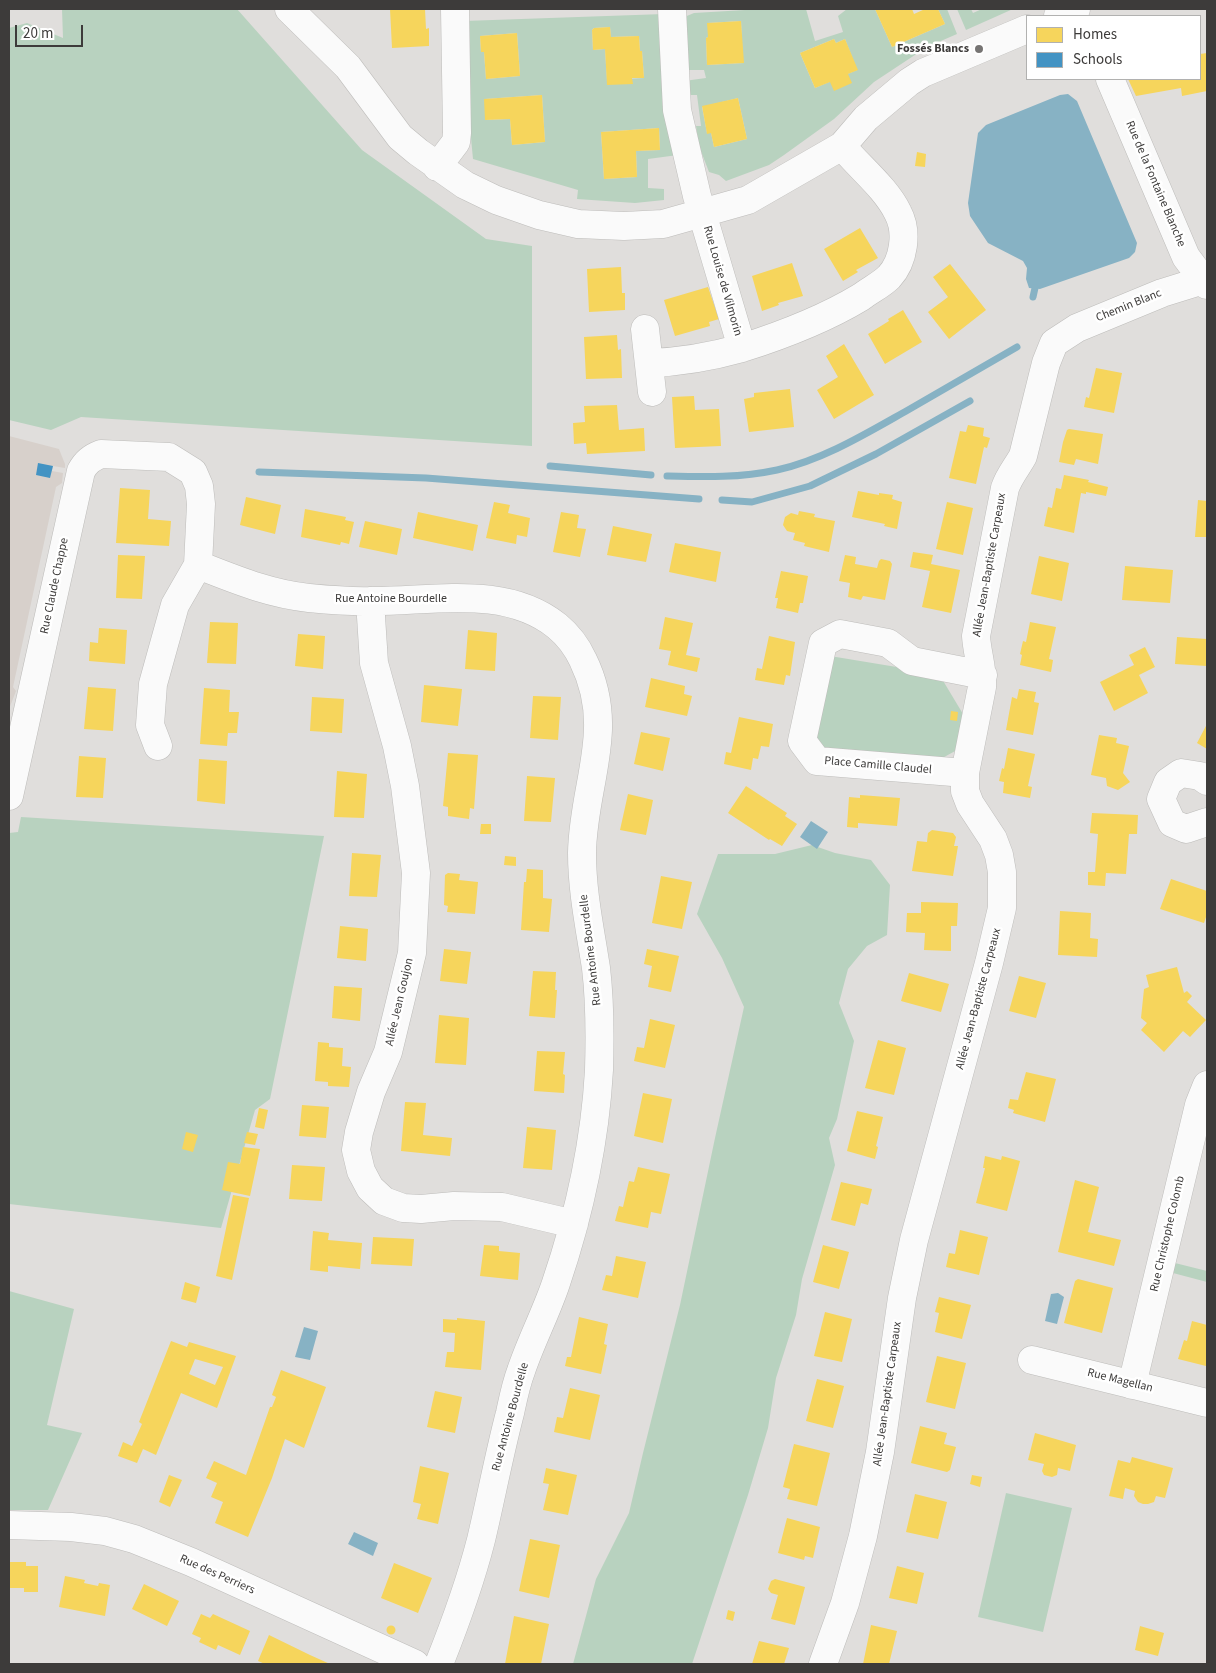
<!DOCTYPE html>
<html>
<head>
<meta charset="utf-8">
<style>
  body { margin:0 }
  #map { position:relative; width:1216px; height:1673px; overflow:hidden; background:#e0dedc; font-family:"Source Sans 3",sans-serif }
  canvas { display:block }
  .frame { position:absolute; inset:0; border:10px solid #3d3b3a; pointer-events:none }
  .legend { position:absolute; left:1026px; top:15px; width:175px; height:65px; box-sizing:border-box; background:#fff; border:1px solid #b1b1b0; margin:0; padding:6px 9px; list-style:none; font-size:15px; color:#3d3b3a }
  .legend li { display:flex; align-items:center; gap:10px; height:25px }
  .legend b { width:25px; border:1px solid #b1b1b0 }
  .scale { position:absolute; left:15px; top:25px; width:68px; height:22px; box-sizing:border-box; border:2px solid #3d3b3a; border-top:0; padding-left:6px; font-size:15px; line-height:18px; white-space:nowrap; color:#3d3b3a; -webkit-text-stroke:4px #fff; paint-order:stroke }
</style>
</head>
<body>
<div id="map">
<canvas width="1216" height="1673"></canvas>
<div class="frame"></div>
<ul class="legend">
<li><b style="height:14px;background:#f6d55c"></b>Homes</li>
<li><b style="height:14px;background:#4393c3"></b>Schools</li>
</ul>
<div class="scale">20 m</div>
</div>
<script>
const g = document.querySelector('canvas').getContext('2d');
g.lineJoin = 'round';
function fill(path, color) { g.fillStyle = color; g.fill(path, 'evenodd'); }
function strokePath(path, color, width, dash) { g.strokeStyle = color; g.lineWidth = width; g.lineCap = dash ? 'butt' : 'round'; g.setLineDash(dash || []); g.stroke(path); }
function drawText(font, color, halo, rows, align = 'center') {
  g.font = font + ' "Source Sans 3",sans-serif'; g.lineWidth = 5; g.setLineDash([]); g.textBaseline = 'middle'; g.strokeStyle = halo; g.fillStyle = color; for (const [text, x, y, turn = 0] of rows) {
    g.save(); g.translate(x, y); g.rotate((+turn || 0) * Math.PI / 180); g.textAlign = isNaN(turn) ? turn : align; if (halo) g.strokeText(text, 0, 0); g.fillText(text, 0, 0); g.restore();
  }
}
fill(new Path2D(`
  M9 436 59 449 65 464V468L53 466 52 471 63 473 62 483 56 487 13 687 16 691 9 709Z`), '#d7d0cb');
fill(new Path2D(`
  M62 9H237L362 150 486 239 532 246V446L81 417 51 430 9 420V28L27 23 63 38Z
  M762 9H806L815 41 843 32 838 16 847 9H875L892 47 945 24 938 9H947L957 34 927 47 874 82 834 119 784 155 769 165 726 181 719 175 709 172 699 146 696 126H701L697 95H685L684 81 706 78 704 70H686L682 18 694 13ZM741 21 743 63 707 65 706 38 708 37V23ZM834 39 836 43 845 39 857 70 815 88 800 53ZM738 98 747 139 714 147 711 133H707L702 107Z
  M957 9H971L973 13 982 9H1013L966 30Z
  M664 14 678 155 648 159V188L664 189V200L635 203 577 199 578 190 473 159 464 64V21ZM610 27 611 37 639 36 640 51H642L644 78 607 80 605 49 593 50 592 30 594 28ZM517 33 520 76 486 79 484 52H481L480 36ZM542 95 545 142 512 145 510 119 485 120V99ZM659 128 660 150 636 151 637 177 604 179 601 132Z
  M830 656 939 674 963 714 957 750 935 762 828 752 814 736Z
  M21 817 324 836 270 1099 255 1110 221 1228 9 1204V833L18 832Z
  M812 845 835 853 871 860 890 885 887 935 867 946 848 969 839 1003 854 1041 837 1119 829 1138 835 1165 802 1279 796 1315 776 1378 768 1428 748 1495 692 1664H573L596 1579 629 1513 643 1453 680 1305 715 1138 744 1007 722 958 697 914 718 854H775Z
  M1175 1263 1207 1271V1282L1173 1273Z
  M9 1291 74 1309 47 1425 82 1433 48 1510H9Z
  M1006 1493 1072 1508 1043 1632 978 1617Z`), '#b8d2bf');
fill(new Path2D(`
  M1068 94 1077 101 1137 243 1135 252 1129 258 1040 289 1029 288 1026 279 1027 268 1023 261 988 243 970 216 968 203 978 133 986 125 1060 95Z
  M811 821 828 832 817 849 800 837Z
  M1058 1293 1064 1297 1057 1324 1045 1321 1051 1294Z
  M304 1327 318 1331 310 1360 295 1357Z
  M354 1532 378 1543 373 1556 348 1544Z`), '#87b2c4');
fill(new Path2D(`
  M390 9H425L426 29 429 28V46L392 48Z
  M875 9H912L914 14 925 9H938L945 24 892 47Z
  M741 21 744 63 707 65 706 38 708 37 707 23Z
  M610 27 611 37 639 36 640 51H642L644 78H632L633 84 607 85 605 49 593 50 592 30 594 28Z
  M517 33 520 76 486 79 484 52H481L480 36Z
  M834 39 836 43 845 39 858 70 848 74 852 83 834 91 830 82 815 88 800 53Z
  M1207 53V91L1182 96 1181 88 1136 96 1128 79H1200V54Z
  M542 95 545 142 512 145 510 119 485 120 484 99Z
  M738 98 747 139 714 147 711 133 707 134 702 106Z
  M659 128 660 150 636 151 637 177 604 179 601 132Z
  M917 152 926 154 925 167 915 166Z
  M860 228 878 258 856 270 858 272 843 281 824 249Z
  M792 263 803 296 778 303 779 305 762 311 752 276Z
  M950 264 986 310 949 339 928 312 948 297 933 277Z
  M621 267 622 293H625V310L589 312 587 269Z
  M708 287 719 319 709 322 710 326 675 336 664 300Z
  M903 310 922 342 885 364 868 334 889 321 888 319Z
  M617 335 618 350 621 349 622 378 586 379 584 337Z
  M844 344 874 395 834 419 817 390 838 377 826 356Z
  M1096 368 1122 373 1114 413 1084 407 1086 397 1089 398Z
  M790 389 794 427 749 432 744 399 754 397V393Z
  M694 396 695 410 719 409 721 446 675 448 672 397Z
  M617 405 619 430 644 428 645 451 587 454 586 443 574 444 573 423 585 422 584 406Z
  M968 425 984 428 983 436 990 438 987 448 984 447 976 484 949 478 960 431 966 432Z
  M1069 429 1103 434 1098 464 1076 459 1074 465 1059 462 1063 442 1067 430Z
  M1064 475 1089 480 1088 482 1108 487 1106 496 1086 492V494L1081 493 1074 533 1044 526 1048 507 1052 508 1056 488 1061 489Z
  M120 488 150 490 148 519 171 521 169 546 116 543Z
  M858 491 879 495V493L893 495 892 499 902 502 897 529 884 526 885 524 852 517Z
  M246 497 281 505 275 534 240 525Z
  M1198 500 1207 501V537H1195Z
  M494 502 510 505 508 513 530 518 527 537 517 535 516 544 486 538Z
  M947 502 973 508 963 555 936 549Z
  M305 509 346 517 345 520 354 522 349 544 341 542 340 545 301 537Z
  M799 511 815 514 814 517 835 521 829 552 804 546 805 543 793 540 795 533 787 531 783 525 785 517 791 513 798 515Z
  M418 512 478 525 473 551 413 538Z
  M561 512 579 515 577 528 586 529 580 557 553 552Z
  M365 521 402 529 397 555 359 547Z
  M613 526 652 534 646 562 607 555Z
  M675 543 721 552 716 582 669 572Z
  M913 552 933 555 931 564 960 570 951 613 922 607 930 571 910 567Z
  M118 555 145 556 142 599 116 598Z
  M845 555 856 557 855 564 877 568 879 561 881 559 890 561 892 564 885 600 863 596 861 600 848 597 850 583 839 581Z
  M1039 556 1069 563 1062 601 1031 594Z
  M1125 566 1173 570 1170 603 1122 600Z
  M781 571 808 576 803 603H800L798 613 776 608 778 598H775Z
  M665 617 693 623 686 655 700 658 697 672 668 665 671 651 659 649Z
  M210 622 238 623 236 664 207 663Z
  M1030 622 1056 627 1049 659 1053 660 1051 672 1020 665 1022 655 1020 654 1023 641 1026 642Z
  M99 628 127 630 125 664 89 661 90 642 98 643Z
  M468 630 497 633 495 671 465 669Z
  M298 634 325 636 323 669 295 666Z
  M769 636 795 642 790 676 786 675 784 685 755 680 757 668 762 669Z
  M1177 637 1207 639V666L1175 664Z
  M1145 647 1155 667 1139 675 1148 693 1114 711 1100 682 1134 665 1129 655Z
  M651 678 685 686 684 694 692 696 687 716 645 707Z
  M424 685 462 689 458 726 421 722Z
  M88 687 116 689 113 731 84 729Z
  M204 688 230 690 229 712H239L237 733H228L227 746 200 744Z
  M1019 689 1036 692 1034 702 1039 703 1033 735 1006 730 1012 697 1017 699Z
  M533 696 561 697 558 740 530 738Z
  M312 697 344 699 342 733 310 731Z
  M951 711 958 712 957 721 950 720Z
  M739 717 773 724 769 747 761 746 758 759 753 758 751 770 724 764 726 752 731 753Z
  M1207 724V749L1197 743Z
  M641 732 670 738 663 771 634 764Z
  M1099 735 1117 738 1116 743 1129 746 1123 773 1130 782 1118 790 1107 786 1106 778 1091 775Z
  M1008 748 1035 754 1028 786 1032 787 1030 798 1003 793 1004 782 999 781 1002 768 1004 769Z
  M448 753 478 755 474 809 470 808 469 819 448 816V807L443 806Z
  M79 756 106 758 103 798 76 797Z
  M199 759 227 761 225 804 197 801Z
  M337 771 367 774 364 818 334 817Z
  M527 776 555 778 551 822 524 821Z
  M746 786 787 813 785 816 797 824 782 846 770 839 769 840 728 813Z
  M628 794 653 800 646 835 620 830Z
  M860 795 900 798 897 826 858 823V828L847 827 849 797 860 798Z
  M1092 813 1138 815 1137 834H1129L1126 874 1106 873 1105 886 1088 885V872H1095L1098 834 1090 833Z
  M481 824H491V834H480Z
  M932 830 953 833 956 837 954 846H958L953 876 912 871 917 841 927 842 928 833Z
  M352 853 381 855 377 897 349 896Z
  M505 856 516 857V866L504 865Z
  M527 869 543 870V898L552 899 549 932 521 930 524 882H526Z
  M448 873 460 874 459 880 478 882 475 914 447 912 448 906 444 905 445 875Z
  M661 876 692 882 682 929 652 923Z
  M1171 879 1207 891V914L1204 923 1160 909Z
  M921 902 958 903 957 926H951V951L924 950 925 933 906 932 907 913H921Z
  M1060 911 1091 913 1090 938 1098 939 1097 957 1058 955Z
  M340 926 368 929 366 961 337 958Z
  M444 949 471 952 467 984 440 981Z
  M647 949 679 956 671 992 648 987 652 966 644 964Z
  M1177 967 1184 993 1187 991 1192 996 1187 1002 1206 1020 1190 1037 1183 1031 1164 1052 1141 1030 1147 1023 1141 1018 1144 989 1149 987 1146 975Z
  M533 971 556 972 555 990H557L555 1018 529 1016Z
  M909 973 949 984 941 1012 901 1001Z
  M1019 976 1046 983 1036 1018 1009 1011Z
  M334 986 362 988 360 1021 332 1018Z
  M439 1015 469 1018 466 1065 435 1063Z
  M650 1019 675 1025 665 1068 634 1061 637 1047 644 1048Z
  M878 1040 906 1048 894 1095 865 1088Z
  M318 1042 329 1043V1047L343 1048 342 1066 351 1067 349 1087 328 1086V1082L315 1081Z
  M537 1051 565 1052 563 1074 565 1075 564 1093 534 1091Z
  M1026 1072 1056 1079 1045 1122 1013 1113 1014 1110 1008 1108 1010 1099 1018 1100Z
  M643 1093 672 1099 663 1143 634 1136Z
  M405 1102 426 1103 423 1135 452 1138 450 1156 401 1151Z
  M302 1105 329 1107 326 1138 299 1136Z
  M259 1108 268 1110 264 1129 255 1127Z
  M857 1111 883 1117 876 1146 878 1147 875 1159 847 1151Z
  M527 1127 556 1130 552 1170 523 1168Z
  M186 1132 198 1135 193 1152 182 1149Z
  M247 1132 258 1134 255 1145 244 1143Z
  M243 1147 260 1149 250 1196 222 1190 228 1162 240 1164Z
  M985 1156 1001 1160 1002 1156 1020 1161 1007 1211 976 1203 985 1168H983Z
  M292 1165 325 1167 322 1201 289 1199Z
  M638 1167 670 1174 661 1214 651 1212 648 1228 615 1221 619 1206 623 1207 629 1181 634 1182Z
  M1075 1180 1099 1187 1088 1232 1121 1240 1114 1266 1058 1252Z
  M841 1182 872 1189 868 1205 861 1203 855 1226 831 1220Z
  M233 1195 249 1198 232 1280 216 1276Z
  M960 1230 988 1237 979 1275 946 1267 949 1253 955 1254Z
  M313 1231 329 1233 328 1240 362 1243 360 1269 328 1266V1272L310 1270Z
  M373 1237 414 1239 412 1266 371 1264Z
  M484 1245 499 1246V1251L520 1253 518 1280 480 1276Z
  M823 1245 849 1252 839 1289 813 1282Z
  M616 1256 646 1262 638 1298 602 1290 606 1275 612 1276Z
  M1078 1279 1113 1288 1102 1333 1064 1323 1075 1281Z
  M185 1282 200 1287 196 1303 181 1299Z
  M939 1297 971 1305 962 1339 935 1332 939 1313 935 1312Z
  M825 1312 852 1319 842 1362 814 1356Z
  M579 1317 608 1324 604 1344 607 1345 601 1374 565 1366 567 1357H571Z
  M457 1318 485 1321 481 1370 445 1367 447 1352H454L455 1333 443 1332V1319L457 1320Z
  M1192 1321 1207 1325 1206 1366 1178 1359 1184 1340 1187 1341Z
  M171 1341 187 1347 189 1342 236 1356 217 1408 181 1393 156 1455 143 1449 137 1463 118 1456 123 1442 132 1446 142 1424 139 1422ZM195 1359 223 1367 215 1385 189 1374Z
  M937 1356 966 1363 955 1409 926 1402Z
  M281 1370 326 1387 304 1448 285 1439 272 1478 248 1537 215 1523 223 1502 211 1497 217 1483 206 1478 214 1461 246 1475 270 1407H272L276 1397 272 1395Z
  M817 1379 844 1386 833 1428 806 1421Z
  M570 1388 600 1395 590 1440 554 1432 557 1417 563 1418Z
  M435 1391 462 1397 455 1433 427 1427Z
  M920 1426 947 1433 944 1444 956 1447 950 1470 947 1472 911 1463Z
  M1035 1433 1076 1445 1070 1471 1058 1468 1057 1475 1052 1477 1044 1475 1042 1471 1044 1464 1028 1460Z
  M794 1444 830 1453 817 1506 787 1499 790 1489 783 1487Z
  M1132 1457 1173 1468 1165 1498 1156 1496 1154 1502 1148 1504H1143L1138 1502 1134 1496 1135 1491 1125 1488 1123 1499 1109 1496 1118 1460 1130 1463Z
  M420 1466 449 1473 438 1524 417 1519 421 1504 413 1502Z
  M546 1468 577 1475 568 1515 543 1510 549 1484 543 1483Z
  M169 1475 182 1480 170 1507 159 1502Z
  M972 1475 982 1477 980 1487 970 1484Z
  M915 1494 947 1502 938 1539 906 1532Z
  M787 1518 820 1527 813 1558 805 1556 804 1560 778 1553Z
  M530 1539 560 1545 549 1598 519 1591Z
  M9 1562H26V1566H38V1592H24V1588H9Z
  M394 1563 432 1578 418 1613 381 1598Z
  M897 1566 924 1573 917 1604 889 1598Z
  M65 1576 85 1580 84 1583 98 1586 99 1583 110 1585 105 1616 59 1607Z
  M775 1579 805 1587 795 1625 771 1619 778 1595 771 1593 768 1589 771 1581Z
  M144 1584 179 1601 167 1626 132 1609Z
  M728 1610 735 1612 733 1621 726 1619Z
  M201 1614 210 1618 213 1614 250 1631 240 1655 218 1645 216 1650 199 1642 201 1638 192 1634Z
  M514 1616 549 1624 541 1664H505Z
  M871 1625 897 1631 889 1664H863Z
  M386.5 1630a4.5 4.5 0 1 1 9 0a4.5 4.5 0 1 1-9 0Z
  M1140 1626 1164 1633 1158 1656 1135 1650Z
  M269 1635 310 1655 330 1664H265L258 1661Z
  M759 1641 789 1648 784 1664H752Z`), '#f6d55c');
fill(new Path2D(`
  M38 463 53 466 50 478 36 475Z`), '#4393c3');
strokePath(new Path2D(`
  M1033 297 1035 288
  M550 466 651 475
  M259 472 426 478 699 499
  M667 476C705 477 740 478 777 470 823 460 867 433 908 410 944 389 980 368 1017 347
  M722 500 752 502 810 486 876 454 970 401`), '#87b2c4', 7);
const minor = new Path2D(`
  M289 9 348 67 400 137 418 152 465 185 496 200 539 215 578 224 624 226 663 224 748 200 842 146 866 118 909 82 923 73 1027 29
  M672 9 677 110 697 196 742 348C783 335 823 320 861 297 870 290 881 285 889 277 904 261 908 232 898 213 886 188 859 167 842 146
  M1058 16 1076 9
  M1110 79 1186 257 1207 285
  M437 167 456 142 457 133 455 9
  M645 329 652 392
  M649 363C682 362 710 357 742 348
  M198 565C234 579 269 594 309 598 330 600 352 602 374 601 435 601 506 585 557 626 568 635 577 647 583 660 617 729 583 783 582 853 582 892 590 929 596 968 600 1001 600 1036 599 1070 595 1142 579 1215 556 1283 546 1313 531 1341 521 1371 516 1384 513 1399 510 1413 499 1455 491 1498 481 1540 470 1583 455 1624 439 1664
  M370 601 374 663 397 746 405 786 416 873 412 953 388 1052 371 1092 359 1132 356 1150 361 1171 370 1188 384 1201 403 1208 421 1209 454 1206 502 1207 574 1224
  M965 773 817 761 802 741 823 643 840 634 888 643 912 661 983 675
  M1207 781 1200 776 1181 773 1168 782 1161 799 1172 823 1186 829 1207 822
  M9 796 81 471C86 462 91 458 101 454L169 457 193 472 199 486 201 504 198 565 175 605 153 684 150 725 158 746
  M1032 1360 1207 1403
  M1132 1385 1199 1105 1207 1085
  M9 1525 71 1527 105 1531 134 1539 191 1562 415 1664
  M823 1664 845 1603 863 1536 880 1452 902 1298 914 1240 989 963 1002 908V872L999 855 993 839 970 804 965 791V773L982 687C983 669 977 653 976 636L1005 488C1009 476 1017 467 1023 456L1046 363 1054 343 1077 328 1162 293 1207 279`);
strokePath(minor, '#bdbcba', 29);
strokePath(minor, '#fafafa', 28);
for (const [x, y, r, color] of [
  [979,49,5,"#767473"]
]) { const dot = new Path2D(); dot.arc(x, y, r, 0, 2 * Math.PI); g.fillStyle = color; g.fill(dot); strokePath(dot, '#fff', 2); }
drawText('bold 12px', '#3d3b3a', '#fff', [
  ["Fossés Blancs",969,49]
], 'right');
drawText('12px', '#3d3b3a', '#fff', [
  ["Rue de la Fontaine Blanche",1155,184,67],
  ["Rue Louise de Vilmorin",722,281,74],
  ["Chemin Blanc",1129,306,-22],
  ["Allée Jean-Baptiste Carpeaux",990,565,-80],
  ["Rue Claude Chappe",55,586,-78],
  ["Rue Antoine Bourdelle",391,599],
  ["Place Camille Claudel",878,766,5],
  ["Rue Antoine Bourdelle",591,950,-97],
  ["Allée Jean-Baptiste Carpeaux",979,999,-75],
  ["Allée Jean Goujon",400,1002,-77],
  ["Rue Christophe Colomb",1168,1234,-77],
  ["Rue Magellan",1120,1381,14],
  ["Allée Jean-Baptiste Carpeaux",888,1394,-82],
  ["Rue Antoine Bourdelle",511,1417,-75],
  ["Rue des Perriers",217,1575,24]
]);
</script>
</body>
</html>
